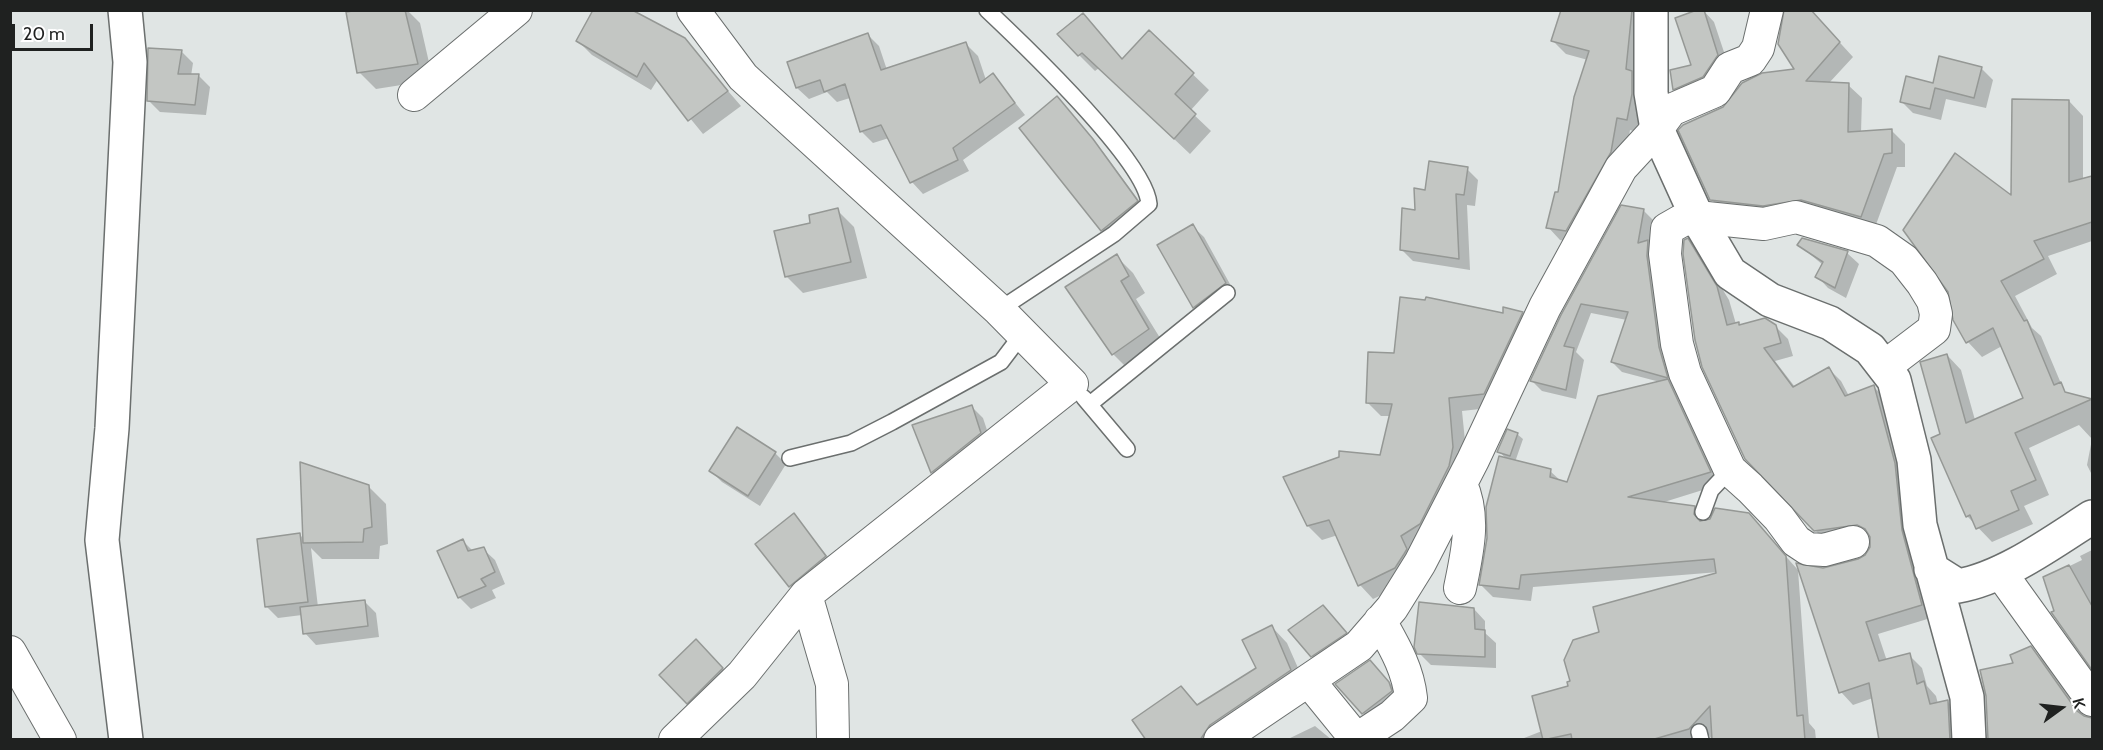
<!DOCTYPE html>
<html>
<head>
<meta charset="utf-8">
<style>
  body { margin:0 }
  #map { position:relative; width:2103px; height:750px; overflow:hidden; background:#e0e5e4; font-family:Cabin,sans-serif }
  canvas { display:block }
  .frame { position:absolute; inset:0; border:12px solid #1f2120; pointer-events:none }
  .north { position:absolute; left:2031px; top:678px; width:60px; height:60px; -webkit-text-stroke:4px #fff; paint-order:stroke; rotate:75deg; font-size:16px; font-weight:700; line-height:24px; text-align:center; color:#1f2120 }
  .north::after { content:''; display:block; margin:auto; width:21px; height:27px; background:#1f2120; clip-path:polygon(50% 0,100% 100%,50% 72%,0 100%) }
  .scale { position:absolute; left:12px; top:24px; width:81px; height:27px; box-sizing:border-box; border:3px solid #1f2120; border-top:0; padding-left:8px; font-size:18px; line-height:21px; white-space:nowrap; color:#1f2120; -webkit-text-stroke:4px #fff; paint-order:stroke }
</style>
</head>
<body>
<div id="map">
<canvas width="2103" height="750"></canvas>
<div class="frame"></div>
<div class="north">K</div>
<div class="scale">20 m</div>
</div>
<script>
const g = document.querySelector('canvas').getContext('2d');
g.lineJoin = 'round';
function fill(path, color) { g.fillStyle = color; g.fill(path, 'evenodd'); }
function strokePath(path, color, width, dash) { g.strokeStyle = color; g.lineWidth = width; g.lineCap = dash ? 'butt' : 'round'; g.setLineDash(dash || []); g.stroke(path); }
fill(new Path2D(`
  M371 10H407L420 23 433 80 376 89 359 72Z
  M1562 10H1648L1640 133 1630 130 1624 165 1579 243 1560 240 1548 227 1559 194 1588 60 1566 54 1553 41Z
  M1703 10 1714 22 1729 67 1685 100 1674 89 1693 66Z
  M1810 10 1853 57 1829 83 1848 85 1862 98 1861 133 1891 130 1905 144V167H1897L1874 230 1725 213 1711 199 1724 108 1796 70Z
  M1083 15 1123 60 1149 32 1209 90 1190 111 1211 131 1190 154 1099 68 1095 71 1079 55Z
  M867 34 879 46 887 70 966 44 978 56 986 80 993 75 1025 115 963 160 969 171 923 194 912 182 889 138 873 143 861 131 850 98 837 102 827 92 809 99 797 88 789 63Z
  M577 40H684L741 106 703 134 658 79 651 90 592 55Z
  M181 51 193 63 191 76H199L210 87 206 115 160 112 148 100Z
  M1981 68 1993 80 1986 108 1946 99 1941 120 1913 113 1901 101 1934 85Z
  M2069 101 2083 116V180L2092 178V241L2048 256 2057 274 2015 296 2032 328 2041 336 2065 393 2092 399V475L2087 465 2092 439 2079 425 2029 448 2049 495 2024 506 2033 524 1992 542 1967 516 1942 435 1947 355 1961 370 1975 420 2025 399 2002 346 1982 357 1968 342 1955 320 2013 198Z
  M1068 110 1104 153 1148 213 1113 241 1102 230Z
  M1467 169 1478 180 1475 206 1467 205 1470 270 1413 261 1401 249 1427 191Z
  M837 210 854 227 867 278 803 293 786 276 812 224Z
  M1643 210 1654 221 1650 244 1658 252 1677 387 1673 386 1680 393 1722 484 1661 503 1694 507 1707 520 1748 514 1798 570 1809 723 1815 730 1816 740H1712L1709 735 1704 740H1519L1542 731 1601 633 1719 572 1533 587 1531 601 1493 597 1481 585 1507 460 1499 451 1517 434 1523 439 1515 462 1550 471 1562 482 1568 484 1660 382 1622 372 1612 362 1627 320 1591 313 1576 352 1584 360 1576 399 1542 391 1532 381 1562 316Z
  M1192 226 1204 237 1236 295 1206 318 1195 307Z
  M1803 239 1847 253 1859 264 1846 298 1828 288 1817 276 1823 265 1799 245Z
  M1687 240 1700 252 1729 300 1736 324 1775 326 1788 339 1793 356 1775 361 1795 387 1828 368 1841 381 1849 396 1874 387 1886 399 1934 617 1878 634 1887 661 1909 655 1922 668 1927 686 1936 696 1938 704 1948 702 1960 714 1963 740H1880L1873 698 1853 705 1841 692 1823 569 1866 556 1872 548V536L1828 543 1815 530Z
  M1116 256 1133 273 1145 293 1136 299 1165 346 1130 371 1113 354 1067 287Z
  M1522 314 1536 327 1498 407 1462 411 1467 461 1409 582 1373 599 1360 585 1338 535 1322 540 1308 526 1381 457 1390 416H1381L1367 402 1396 355 1504 315Z
  M972 407 983 418 992 445 943 483 932 472 914 426Z
  M775 453 786 464 760 506 722 482 711 471Z
  M369 487 386 504 388 544 380 546 379 559H322L311 548 318 607 364 601 376 613 379 637 316 645 305 633 302 615 278 618 266 606 300 535 305 540Z
  M794 515 837 568 801 598 757 545Z
  M463 541 473 551 483 549 495 560 505 584 492 590 496 598 471 609 459 597Z
  M2092 550V667L2053 613 2056 611 2045 578 2082 560 2080 556Z
  M1322 607 1360 648 1327 670 1312 656Z
  M1474 609 1485 621V633L1496 643V668L1431 665 1419 653Z
  M1272 627 1287 643 1306 686 1228 740H1148L1181 688 1199 706 1257 669Z
  M696 641 734 680 699 714 661 675Z
  M2030 647 2044 661 2085 718 2092 719V740H1994L2015 664Z
  M1370 662 1406 700 1380 730 1363 713Z
  M1315 726 1332 740H1286Z`), '#0003');
const building = new Path2D(`
  M359 10H405L418 64 357 73 346 12Z
  M593 10H632L685 38 728 91 688 121 644 63 637 77 576 41Z
  M1561 10H1632L1626 69 1632 71V94L1627 120 1617 118 1611 152 1566 231 1546 228 1555 192H1558L1574 97 1589 51 1551 41Z
  M1697 10H1704L1718 55 1703 77 1673 90 1670 70 1691 65 1675 18Z
  M1784 10H1811L1840 42 1806 81 1849 83 1848 132 1892 129V153L1884 154 1861 217 1801 200 1763 206 1710 200 1678 130 1683 125 1723 107 1742 83 1762 73 1794 69 1778 44Z
  M1083 13 1122 59 1149 30 1194 73 1175 94 1196 114 1174 139 1082 53 1078 56 1057 34Z
  M868 33 881 70 966 42 980 83 993 73 1015 103 953 148 958 160 910 183 881 125 860 132 845 84 824 92 820 80 796 88 787 62Z
  M148 48 182 50 178 74H199L195 105 147 101Z
  M1939 56 1982 67 1974 98 1935 88 1930 109 1900 102 1906 76 1933 83Z
  M1057 96 1093 139 1138 201 1101 231 1019 128Z
  M2012 99 2069 100V182L2092 176V222L2034 241 2044 259 2001 281 2024 321 2027 320 2054 385 2061 382 2065 392 2092 399 2015 433 2036 480 2011 491 2019 510 1976 529 1970 515 1966 517 1931 438 1940 434 1920 362 1947 354 1966 423 2023 398 1993 328 1966 343 1953 320 1948 292 1903 230 1955 153 2011 195Z
  M1429 161 1468 167 1464 195 1456 194 1459 259 1400 250 1402 208 1415 210 1414 188 1425 190Z
  M1621 205 1644 209 1638 243 1648 240 1647 256 1659 347 1668 378 1611 362 1628 312 1581 304 1564 346 1574 348 1566 390 1530 381 1561 315Z
  M838 208 851 262 785 277 774 231 810 223 809 215Z
  M1193 224 1226 283 1193 308 1157 245Z
  M1688 238 1717 286 1727 325 1739 322V325L1765 318 1776 325 1781 343 1764 348 1793 387 1829 367 1845 396 1874 385 1895 463 1902 530 1922 605 1866 622 1879 661 1910 653 1917 684 1924 681 1930 704 1948 700 1950 740H1879L1869 683 1839 693 1796 563 1823 568 1858 559 1865 555 1870 547V537L1865 529 1857 525 1814 531 1745 459 1702 367 1695 340 1683 254 1684 240Z
  M1802 238 1848 251 1835 288 1815 277 1823 262 1797 245Z
  M1117 254 1129 276 1121 281 1149 329 1112 355 1065 287Z
  M1400 297 1425 300 1426 297 1503 313V307L1523 312 1484 394 1449 398 1453 447 1449 466 1420 524 1401 536 1407 549 1404 554 1395 568 1358 586 1329 520 1307 526 1283 477 1339 457V451L1380 455 1392 404 1366 403 1368 352 1394 353Z
  M1668 379 1711 472 1628 497 1695 506 1694 514 1700 521 1710 519 1715 508 1749 513 1786 556 1797 716 1803 715 1805 740H1712L1710 706 1689 729 1651 740H1572L1571 734 1543 740 1532 696 1568 686 1567 682 1570 681 1564 660 1573 640 1599 632 1593 607 1716 573 1714 559 1521 575 1519 589 1479 585 1487 538 1486 507 1499 456 1551 469 1550 477 1567 482 1598 396Z
  M972 405 981 433 931 473 912 425Z
  M737 427 776 452 748 496 709 471Z
  M1507 429 1518 433 1510 456 1497 452Z
  M300 462 369 485 372 527 364 529 363 542 303 543Z
  M794 513 826 556 789 587 755 544Z
  M300 533 308 602 265 607 257 539Z
  M463 539 468 551 484 547 495 572 481 579 486 586 458 598 437 551Z
  M2069 565 2092 606V670L2051 612 2054 611 2043 577Z
  M365 600 368 626 303 634 300 607Z
  M1419 602 1474 608 1475 629 1485 630V657L1417 654 1414 647Z
  M1323 605 1347 633 1311 657 1288 630Z
  M1272 625 1291 670 1210 725 1200 740H1146L1132 720 1181 686 1197 705 1256 668 1242 640Z
  M696 639 723 668 687 704 659 675Z
  M2031 646 2077 711 2084 716 2092 718V740H1988L1986 696 1980 670 2013 663 2010 655Z
  M1370 660 1389 682 1392 691 1362 714 1335 684Z`);
fill(building, '#c3c6c3');
strokePath(building, '#959895', 1.5);
const lane = new Path2D(`
  M987 10C1022 43 1146 161 1149 204L1114 234 999 310
  M1084 398 1127 449
  M1090 404 1227 293
  M790 458 851 443 892 422 1001 362 1023 333
  M1703 512 1711 490 1730 470
  M1699 732 1701 740`);
const street = new Path2D(`
  M414 95 516 10
  M1853 542 1824 550 1808 549 1796 541 1779 518 1750 488 1730 470 1685 373 1677 344 1665 254 1667 229 1681 221 1697 217 1764 224 1796 217 1877 241 1904 260 1922 283 1933 301 1936 314 1934 329 1884 367
  M2000 572 2092 700
  M1460 588C1467 554 1476 517 1461 484
  M806 595 832 684 833 740
  M10 652 60 740
  M1309 681 1357 740
  M1357 739 1392 716 1411 698C1408 669 1394 646 1380 621
  M675 740 742 675 806 595 1072 384 999 310 743 77 693 10
  M1220 740 1359 646 1392 608 1420 563 1473 460 1545 307 1621 168 1657 129 1671 110 1715 91 1730 68 1750 60 1758 48 1767 10`);
const secondary = new Path2D(`
  M125 10 130 62 112 428 102 540 126 740
  M1651 10V93L1657 129 1697 217 1730 273 1770 300 1830 323 1870 349 1894 380 1914 460 1920 525 1967 697 1969 740
  M1931 569 1958 586C2004 578 2053 542 2092 517`);
strokePath(lane, '#6b6f6e', 18);
strokePath(street, '#6b6f6e', 34);
strokePath(secondary, '#6b6f6e', 36);
strokePath(lane, '#fff', 15);
strokePath(street, '#fff', 32);
strokePath(secondary, '#fff', 33);
</script>
</body>
</html>
